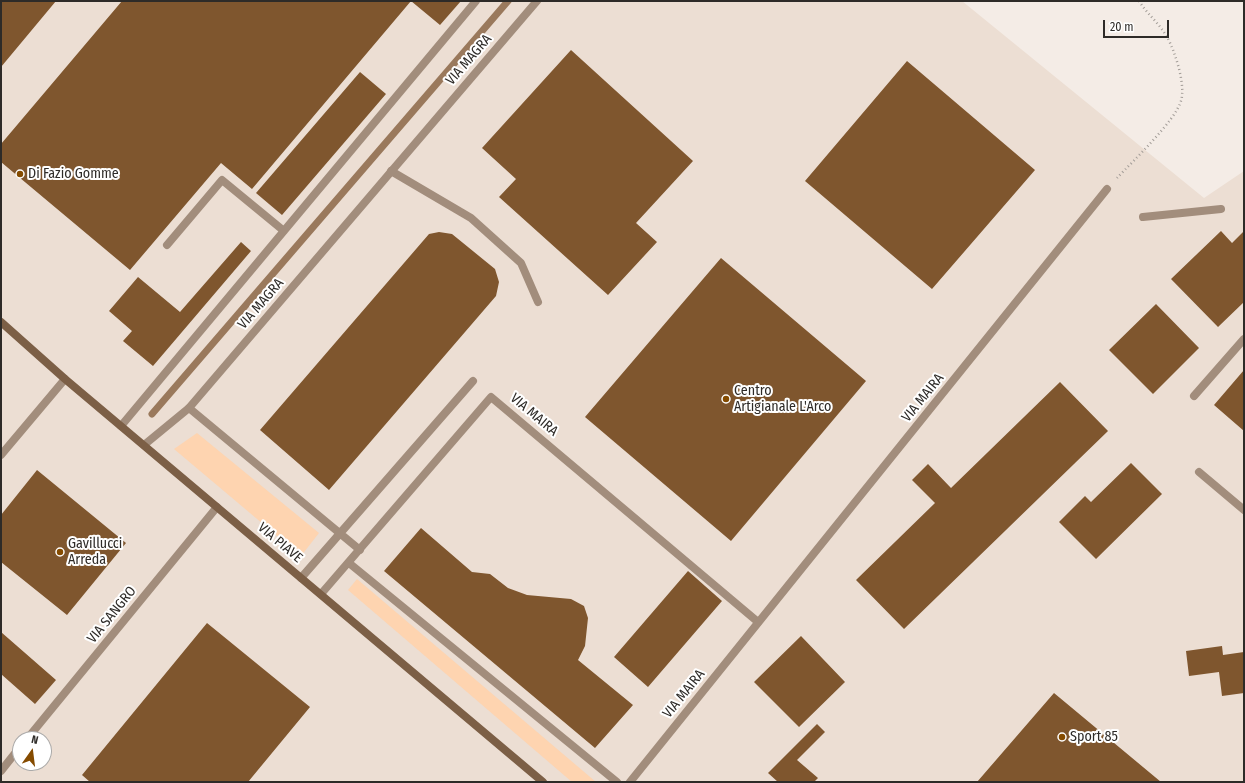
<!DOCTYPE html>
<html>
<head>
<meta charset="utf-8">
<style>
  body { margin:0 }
  #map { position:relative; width:1245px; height:783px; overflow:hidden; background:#f4ece6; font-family:"Fira Sans Condensed",sans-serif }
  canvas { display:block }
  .frame { position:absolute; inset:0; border:2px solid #2e2b28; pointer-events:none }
  .north { position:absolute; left:12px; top:731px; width:40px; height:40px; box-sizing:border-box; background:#fff; border:1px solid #abaaa9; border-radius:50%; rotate:14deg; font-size:11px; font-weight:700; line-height:16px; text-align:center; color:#2e2b28 }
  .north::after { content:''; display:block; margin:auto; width:14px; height:18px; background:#854b00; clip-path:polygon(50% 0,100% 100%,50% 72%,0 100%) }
  .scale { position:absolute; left:1103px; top:20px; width:66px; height:18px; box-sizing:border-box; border:2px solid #2e2b28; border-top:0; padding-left:5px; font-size:12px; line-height:14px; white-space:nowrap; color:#2e2b28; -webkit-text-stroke:3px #fff; paint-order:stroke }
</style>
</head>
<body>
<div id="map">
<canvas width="1245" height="783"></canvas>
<div class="frame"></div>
<div class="north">N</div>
<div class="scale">20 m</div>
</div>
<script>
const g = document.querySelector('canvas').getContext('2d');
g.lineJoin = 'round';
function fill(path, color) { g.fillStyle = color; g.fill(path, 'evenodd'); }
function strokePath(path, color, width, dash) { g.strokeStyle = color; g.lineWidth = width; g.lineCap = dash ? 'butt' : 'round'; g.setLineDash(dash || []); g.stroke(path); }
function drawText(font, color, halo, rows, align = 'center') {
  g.font = font + ' "Fira Sans Condensed",sans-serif'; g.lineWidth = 4; g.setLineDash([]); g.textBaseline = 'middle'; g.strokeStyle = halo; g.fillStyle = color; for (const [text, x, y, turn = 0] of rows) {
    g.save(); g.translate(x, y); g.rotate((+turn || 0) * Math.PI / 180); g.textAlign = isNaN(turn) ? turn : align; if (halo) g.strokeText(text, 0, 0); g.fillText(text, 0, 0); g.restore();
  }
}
fill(new Path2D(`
  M1 1H962L1204 198 1244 171V782H1ZM20 739H44V763H20Z`), '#ecded3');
fill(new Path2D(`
  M197 433 319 533 301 556 174 449Z
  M357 579 596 782H572L348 590Z`), '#fed4b0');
strokePath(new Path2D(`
  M152 414 508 1`), '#9a795c', 7);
fill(new Path2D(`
  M1 1H56L1 67Z
  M122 1H411L252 189 221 163 130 270 1 162V144Z
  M411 1H461L440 25Z
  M571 50 693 161 636 223 657 242 608 295 499 197 516 179 482 148Z
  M907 61 1035 170 932 289 805 181Z
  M360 72 386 94 282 215 256 193Z
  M1221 231 1232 243 1244 231V302L1218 327 1171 279Z
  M439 232 452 234 495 269 499 282 496 296 329 490 260 430 429 234Z
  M241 242 251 251 153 366 123 341 132 331 109 311 138 277 180 312Z
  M721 258 866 381 731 541 585 417Z
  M1156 304 1199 348 1153 394 1109 350Z
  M1244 370V431L1214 405Z
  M1060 382 1108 431 904 629 856 580 935 503 912 480 928 464 951 488Z
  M1131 463 1162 494 1096 559 1059 522 1085 496 1091 502Z
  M37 470 126 543 67 615 1 562V515Z
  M421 528 472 572 490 574 508 588 527 595 571 599 584 606 588 618 585 646 578 660 633 705 595 748 384 571Z
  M688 571 722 601 648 687 614 657Z
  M207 623 310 707 248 782H90L82 775Z
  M1 632 56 680 35 704 1 674Z
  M801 636 845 682 799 727 754 682Z
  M1222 646 1223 655 1244 652V693L1222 696 1219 672 1189 676 1186 651Z
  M1054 693 1161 782H977Z
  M817 724 825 732 797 760 818 778 814 782H778L768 773Z`), '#7f562e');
strokePath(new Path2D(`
  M1117 178C1133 161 1175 121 1181 101 1186 85 1175 51 1167 37 1160 24 1147 14 1139 1`), '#a39d98', 2.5, [1, 3]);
strokePath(new Path2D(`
  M391 171 471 218 521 263 538 302
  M1143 217 1221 209
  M167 245 222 180 284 231
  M1194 396 1244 339
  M189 408 360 550
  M121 426 476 1
  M349 563 617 782
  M301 578 473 381
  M321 594 491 397 758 622`), '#a28d7c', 8);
strokePath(new Path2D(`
  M144 445 189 408 537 1
  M1 455 65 379
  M1199 472 1244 510
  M27 739 217 507
  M1 771 20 747
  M630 782 1107 189`), '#a28d7c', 8);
strokePath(new Path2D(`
  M1 322 65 379 543 782`), '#7c5f46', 8);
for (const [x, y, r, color] of [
  [20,174,4,"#854b00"],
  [726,399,4,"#854b00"],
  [60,552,4,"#854b00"],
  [1062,737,4,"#854b00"]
]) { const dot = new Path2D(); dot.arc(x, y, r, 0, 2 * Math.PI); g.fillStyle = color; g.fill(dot); strokePath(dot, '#fff', 1.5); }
drawText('14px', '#2e2b28', '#fff', [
  ["VIA MAGRA",469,60,-49],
  ["VIA MAGRA",261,304,-49],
  ["VIA MAIRA",923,398,-51],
  ["VIA MAIRA",534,415,40],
  ["VIA PIAVE",280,543,40],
  ["VIA SANGRO",112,615,-51],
  ["VIA MAIRA",684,694,-51]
]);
drawText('14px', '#2e2b28', '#fff', [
  ["Di Fazio Gomme",28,174],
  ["Centro",734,391],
  ["Artigianale L'Arco",734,407],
  ["Gavillucci",68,544],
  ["Arreda",68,560],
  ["Sport 85",1070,737]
], 'left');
</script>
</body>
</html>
